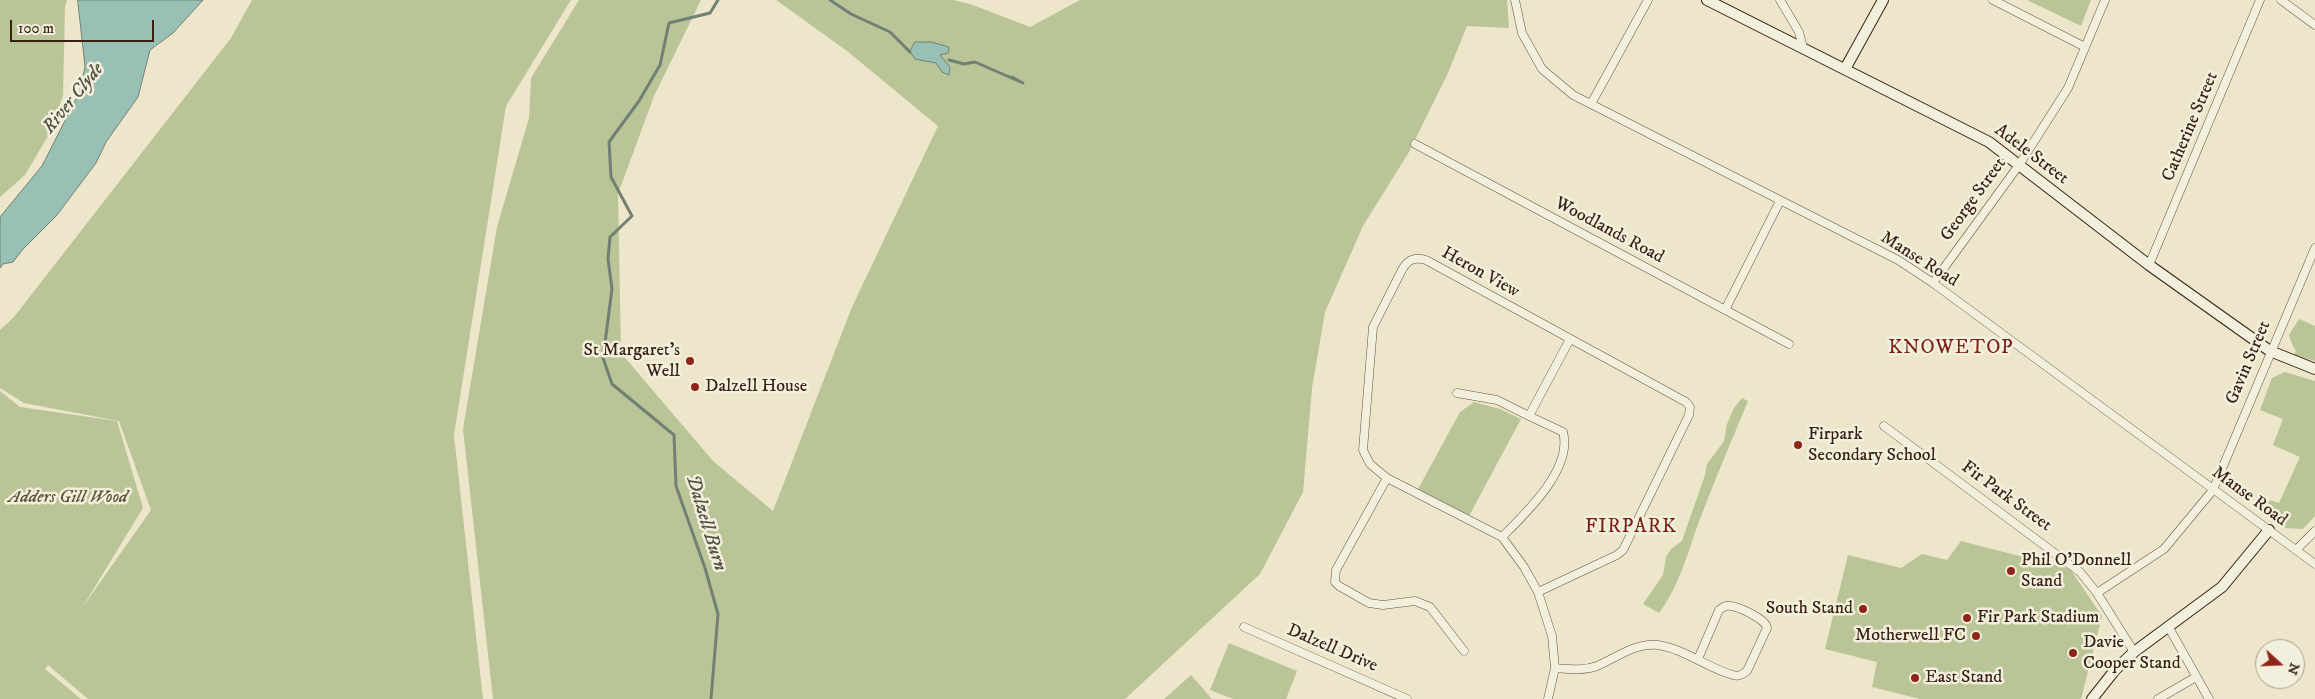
<!DOCTYPE html>
<html>
<head>
<meta charset="utf-8">
<style>
  body { margin:0 }
  #map { position:relative; width:2315px; height:699px; overflow:hidden; background:#ede6cb; font-family:"IM FELL DW Pica",serif }
  canvas { display:block }
  .north { position:absolute; left:2255px; top:639px; width:50px; height:50px; box-sizing:border-box; background:#f3efdd; border:1px solid #a89d8c; border-radius:50%; rotate:110deg; font-size:14px; font-weight:700; line-height:20px; text-align:center; color:#382112 }
  .north::after { content:''; display:block; margin:auto; width:18px; height:22px; background:#8f2418; clip-path:polygon(50% 0,100% 100%,50% 72%,0 100%) }
  .scale { position:absolute; left:10px; top:20px; width:144px; height:22px; box-sizing:border-box; border:2px solid #382112; border-top:0; padding-left:6px; font-size:15px; line-height:18px; white-space:nowrap; color:#382112; -webkit-text-stroke:4px #f3efdd; paint-order:stroke }
</style>
</head>
<body>
<div id="map">
<canvas width="2315" height="699"></canvas>
<div class="north">N</div>
<div class="scale">100 m</div>
</div>
<script>
const g = document.querySelector('canvas').getContext('2d');
g.lineJoin = 'round';
function fill(path, color) { g.fillStyle = color; g.fill(path, 'evenodd'); }
function strokePath(path, color, width, dash) { g.strokeStyle = color; g.lineWidth = width; g.lineCap = dash ? 'butt' : 'round'; g.setLineDash(dash || []); g.stroke(path); }
function drawText(font, color, halo, rows, align = 'center') {
  g.font = font + ' "IM FELL DW Pica",serif'; g.lineWidth = 5; g.setLineDash([]); g.textBaseline = 'middle'; g.strokeStyle = halo; g.fillStyle = color; for (const [text, x, y, turn = 0] of rows) {
    g.save(); g.translate(x, y); g.rotate((+turn || 0) * Math.PI / 180); g.textAlign = isNaN(turn) ? turn : align; if (halo) g.strokeText(text, 0, 0); g.fillText(text, 0, 0); g.restore();
  }
}
fill(new Path2D(`
  M0 0H67L65 6 63 96 48 136 25 175 0 197Z
  M252 0H571L506 106 454 435 483 699H88L48 665 45 669 81 699H0V391L20 407 117 421 143 508 82 608 151 510 119 421 24 403 0 388V330L14 317 231 38Z
  M579 0H701L654 96 618 194 621 353 713 461 773 511 852 307 938 126 847 51 776 0H953L970 4 1030 27 1080 0H1507L1509 28 1467 26 1448 73 1409 152 1363 226 1325 312 1312 388 1303 492 1260 574 1125 699H493L463 429 497 227 529 118 531 78Z
  M2027 0H2091L2081 26Z
  M2299 319 2315 326V361L2294 355 2296 351 2292 344 2289 335Z
  M2285 372 2315 381V516L2303 529 2285 528 2262 510 2270 500 2279 503 2300 457 2273 445 2283 419 2260 410 2272 378Z
  M1742 398 1748 401C1733 438 1717 474 1703 511 1689 546 1682 582 1659 613L1643 604 1663 575 1666 557 1671 549 1682 541 1705 475 1707 464 1724 441 1727 424 1734 408Z
  M1474 402 1500 409 1521 419 1468 518 1417 491 1460 412Z
  M1961 541 2070 569 2102 616 2081 699H1920L1872 687 1877 662 1825 649 1848 555 1901 568 1922 554 1947 560Z
  M1229 643 1297 671 1286 699H1233L1210 690Z
  M1191 675 1212 699H1164Z`), '#b9c497');
const water = new Path2D(`
  M78 0H203L173 33 150 50 138 97 106 142 96 163 57 215 23 249 13 262 3 264 0 268V217L42 166 79 93 85 67Z
  M915 42H931L949 47 948 53 940 55 950 67 949 75 942 72 936 63 915 59 910 52Z`);
fill(water, '#99c0b4');
strokePath(water, '#728073', 1);
strokePath(new Path2D(`
  M830 0 851 14 890 32 910 52
  M949 60 964 64 975 62 1023 83 1012 77
  M711 699 718 614 705 568 676 486 674 435 612 384 603 358 612 289 608 259 610 237 632 216 611 177 609 142 639 101 660 65 669 23 710 13 718 0`), '#728073', 3);
const street = new Path2D(`
  M1515 0 1522 33 1542 69 1573 95 1898 260 1933 283 2315 564
  M1780 0 1799 32 1803 48
  M1993 0 2085 47
  M2281 0 2315 25
  M1591 104 1648 0
  M1415 144 1789 344
  M2149 265 2260 0
  M1933 283 2019 165 2068 88 2105 0
  M1725 310 1780 201
  M1457 393 1497 400 1529 416
  M1884 426 2080 572 2097 593 2134 652
  M1387 478 1336 570 1335 582 1339 586 1369 603 1383 605 1415 601 1430 607 1464 651
  M1502 537C1526 513 1573 469 1563 432L1529 416 1570 339
  M2296 550 2315 531
  M1538 592 1617 555 1623 550 1689 415 1690 407 1686 402 1426 260C1415 257 1409 259 1403 268L1373 327 1363 450 1370 464 1387 478 1502 537 1524 567 1538 592 1552 636 1555 668 1548 699
  M2097 593 2164 549 2213 490 2315 248
  M2168 626 2209 699
  M1244 627 1407 699
  M1555 668C1569 669 1583 671 1597 666 1616 658 1636 642 1658 645 1685 649 1707 668 1733 675 1739 677 1743 674 1747 671L1767 628C1766 619 1735 604 1726 606 1724 606 1721 609 1719 610L1698 659
  M2158 699 2196 677`);
const secondary = new Path2D(`
  M1707 0 1989 142 2149 265 2270 351 2315 369
  M1845 69 1883 0
  M2092 699 2115 670 2134 652 2222 587 2269 530`);
strokePath(street, '#655240', 9);
strokePath(secondary, '#382112', 12);
strokePath(street, '#f3efdd', 8);
strokePath(secondary, '#f3efdd', 10);
for (const [x, y, r, color] of [
  [690,361,5,"#8f2418"],
  [695,387,5,"#8f2418"],
  [1798,445,5,"#8f2418"],
  [2011,571,5,"#8f2418"],
  [1863,609,5,"#8f2418"],
  [1967,618,5,"#8f2418"],
  [1976,636,5,"#8f2418"],
  [2073,653,5,"#8f2418"],
  [1915,678,5,"#8f2418"]
]) { const dot = new Path2D(); dot.arc(x, y, r, 0, 2 * Math.PI); g.fillStyle = color; g.fill(dot); strokePath(dot, '#f3efdd', 2); }
drawText('18px', '#382112', '#f3efdd', [
  ["Catherine Street",2191,127,-67],
  ["Adele Street",2031,155,37],
  ["George Street",1974,200,-54],
  ["Woodlands Road",1609,231,28],
  ["Manse Road",1919,260,32],
  ["Heron View",1480,273,29],
  ["Gavin Street",2249,363,-67],
  ["Fir Park Street",2006,497,36],
  ["Manse Road",2249,497,36],
  ["Dalzell Drive",1332,649,23]
]);
drawText('18px', '#382112', '#f3efdd', [
  ["St Margaret's",680,351,"right"],
  ["Well",680,372,"right"],
  ["Dalzell House",705,387],
  ["Firpark",1808,435],
  ["Secondary School",1808,456],
  ["Phil O'Donnell",2021,561],
  ["Stand",2021,582],
  ["South Stand",1853,609,"right"],
  ["Fir Park Stadium",1977,618],
  ["Motherwell FC",1966,636,"right"],
  ["Davie",2083,643],
  ["Cooper Stand",2083,664],
  ["East Stand",1925,678]
], 'left');
drawText('italic 18px', '#5f523a', '#f3efdd', [
  ["Adders Gill Wood",68,498]
]);
drawText('italic 19px', '#555143', '#f3efdd', [
  ["River Clyde",74,99,-51],
  ["Dalzell Burn",705,523,73]
]);
g.letterSpacing = '1px';
drawText('20px', '#7a1f14', '#f3efdd', [
  ["KNOWETOP",1951,349],
  ["FIRPARK",1631,528]
]);
g.letterSpacing = '0px';
</script>
</body>
</html>
